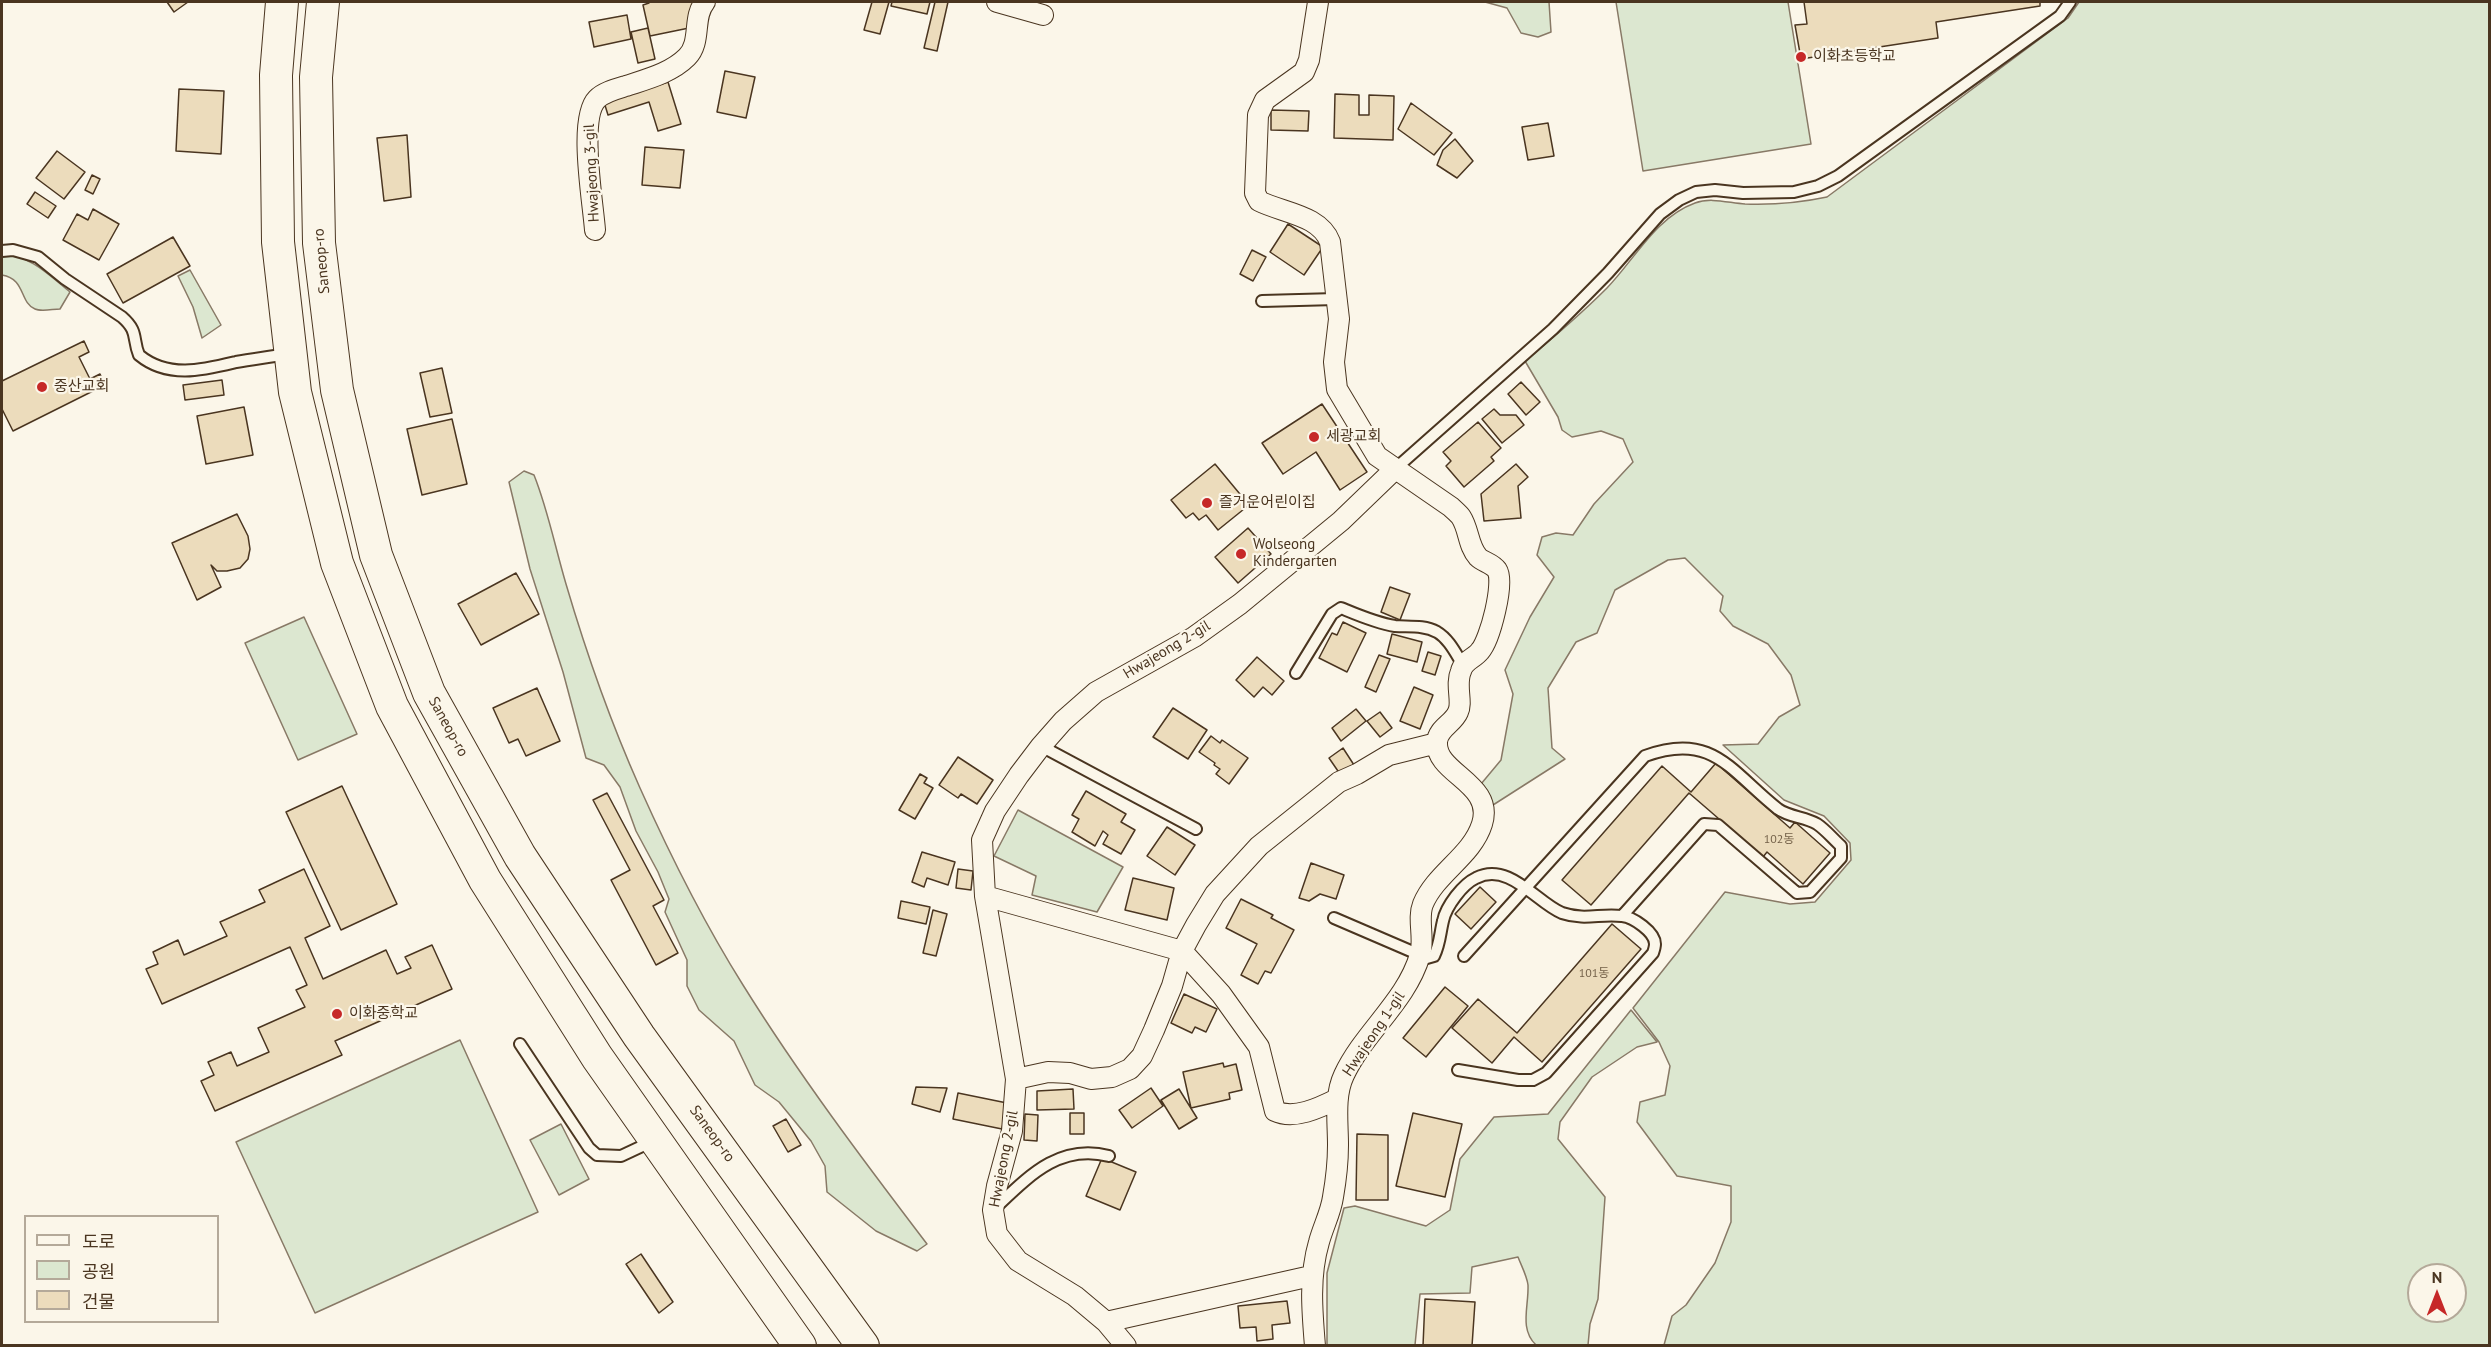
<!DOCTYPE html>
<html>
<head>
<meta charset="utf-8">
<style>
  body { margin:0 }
  #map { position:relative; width:2491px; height:1347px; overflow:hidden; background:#fbf6e9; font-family:"PT Sans","Noto Sans KR",sans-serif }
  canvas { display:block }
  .frame { position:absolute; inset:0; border:3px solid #4a3520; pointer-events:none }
  .legend { position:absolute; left:24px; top:1215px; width:195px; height:108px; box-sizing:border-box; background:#fbf6e9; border:2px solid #b4a999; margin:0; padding:8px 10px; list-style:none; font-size:18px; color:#4a3520 }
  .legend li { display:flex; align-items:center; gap:12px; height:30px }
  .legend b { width:30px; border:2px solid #b4a999 }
  .north { position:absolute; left:2407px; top:1263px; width:60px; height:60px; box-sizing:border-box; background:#fbf6e9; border:2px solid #b4a999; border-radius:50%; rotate:0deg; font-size:16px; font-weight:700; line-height:24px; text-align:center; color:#4a3520 }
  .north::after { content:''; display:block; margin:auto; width:21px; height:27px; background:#c62828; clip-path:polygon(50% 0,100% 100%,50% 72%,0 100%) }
</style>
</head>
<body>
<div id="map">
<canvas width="2491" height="1347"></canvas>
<div class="frame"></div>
<ul class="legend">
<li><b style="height:8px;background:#fbf6e9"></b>도로</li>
<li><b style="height:16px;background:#dce7d0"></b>공원</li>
<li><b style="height:16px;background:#ecdcbc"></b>건물</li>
</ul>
<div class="north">N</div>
</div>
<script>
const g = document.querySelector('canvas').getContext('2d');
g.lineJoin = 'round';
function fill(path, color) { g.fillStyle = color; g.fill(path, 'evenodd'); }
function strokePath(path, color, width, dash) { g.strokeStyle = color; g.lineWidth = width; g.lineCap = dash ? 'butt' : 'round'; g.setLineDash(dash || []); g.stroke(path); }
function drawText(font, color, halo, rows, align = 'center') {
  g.font = font + ' "PT Sans","Noto Sans KR",sans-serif'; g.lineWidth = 4.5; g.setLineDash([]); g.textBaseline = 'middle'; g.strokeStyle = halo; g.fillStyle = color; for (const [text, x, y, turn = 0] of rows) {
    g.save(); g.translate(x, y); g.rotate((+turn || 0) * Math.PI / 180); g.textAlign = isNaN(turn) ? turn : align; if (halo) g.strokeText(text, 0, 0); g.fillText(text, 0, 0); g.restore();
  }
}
const green = new Path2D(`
  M1485 2H1549L1551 32 1538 37 1521 33 1507 8Z
  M1616 2H1788L1811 144 1643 171Z
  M2079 2H2489V1345H1664L1672 1316 1686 1305 1715 1263 1731 1222V1186L1677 1176 1637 1122 1640 1102 1665 1095 1670 1066 1659 1042 1633 1008 1725 892 1790 904 1815 902 1851 860 1850 843 1824 816 1784 800 1723 745 1758 744 1779 717 1800 705 1791 675 1768 644 1733 626 1720 611 1723 596 1685 558 1668 560 1615 590 1597 633 1576 642 1548 688 1552 748 1565 759 1493 805 1481 784 1501 760 1513 694 1505 670 1530 617 1554 577 1537 555 1542 537 1556 533 1573 535 1594 504 1633 462 1623 439 1601 431 1572 437 1562 430 1558 417 1525 361C1553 338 1581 314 1607 288 1635 259 1656 217 1695 203 1711 197 1729 203 1745 204 1773 205 1799 203 1827 197L2068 18ZM2419 1275H2455V1311H2419Z
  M2 254C30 255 49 275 70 292L60 309C53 309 41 312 35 309 19 302 26 279 2 275Z
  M190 270 221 325 202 338 193 307 178 276Z
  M524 471 534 475C548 510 555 547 566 584 586 652 611 723 640 788 670 855 704 923 743 985 799 1075 863 1160 927 1244L917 1251 876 1231 827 1192 825 1166 811 1141 779 1102 755 1085 734 1041 699 1010 687 986V960L665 912 669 899 658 872 636 831 620 787 604 765 586 758 563 672 530 569 509 482Z
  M304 617 357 734 298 760 245 643Z
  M1018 810 1123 867 1097 912 1032 895 1036 876 994 856Z
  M1631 1010 1657 1042 1637 1047 1592 1077 1560 1122 1558 1139 1605 1197 1598 1299 1590 1324 1588 1345H1536C1519 1329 1529 1306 1528 1285 1527 1276 1521 1265 1518 1257L1472 1267 1470 1293 1420 1294 1415 1345H1327V1273L1344 1208 1355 1206 1426 1226 1450 1210 1460 1159 1494 1117 1548 1114Z
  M460 1040 538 1212 315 1313 236 1142Z
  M561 1124 589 1179 559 1195 530 1140Z`);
fill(green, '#dce7d0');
strokePath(green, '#887966', 1.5);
const building = new Path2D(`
  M167 2H188L174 12Z
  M648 2H695L689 28 650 36 643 5 649 3Z
  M872 2H889L880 34 864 30Z
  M892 2H930L927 14 891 6Z
  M935 2H948L937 51 924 48Z
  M1804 2H2040V6L1936 22 1938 38 1801 59 1795 25 1807 24Z
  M627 15 631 39 594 47 589 22Z
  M648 28 655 59 638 63 631 32Z
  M725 71 755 77 746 118 717 112Z
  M668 82 681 124 658 131 649 102 608 115 604 102Z
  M179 89 224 91 221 154 176 151Z
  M1335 94 1359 95V115H1369V95L1394 96 1393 140 1334 138Z
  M1411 103 1452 133 1434 155 1398 129Z
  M1271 110 1309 111 1308 131 1271 130Z
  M1548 123 1554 156 1528 160 1522 127Z
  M407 135 411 197 384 201 377 138Z
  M1455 139 1473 161 1457 178 1437 165 1443 150Z
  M645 147 684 150 680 188 642 185Z
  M57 151 85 172 64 199 36 178Z
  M92 175 100 179 93 194 85 190Z
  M35 192 56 206 48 218 27 204Z
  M93 209 119 224 99 260 63 240 77 214 88 220Z
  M1288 224 1323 247 1304 275 1270 252Z
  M173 237 190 266 123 303 107 274Z
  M1252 250 1266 257 1253 281 1240 274Z
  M84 341 89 352 79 357 90 379 100 374 105 385 13 431 2 409V381Z
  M442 368 452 413 430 417 420 373Z
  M222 380 224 395 185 400 183 385Z
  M1521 382 1540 402 1526 415 1508 394Z
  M1322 404 1367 472 1340 490 1316 452 1283 474 1262 443Z
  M244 407 253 455 206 464 197 416Z
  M1494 409 1500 415H1516L1524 425 1502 443 1482 419Z
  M452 419 467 484 422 495 407 429Z
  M1478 422 1501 448 1491 457 1494 461 1464 487 1446 466 1451 461 1443 452Z
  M1215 464 1249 505 1218 530 1206 515 1199 520 1193 513 1186 518 1171 500Z
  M1516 464 1528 477 1518 486 1521 518 1484 521 1481 494Z
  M237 514 248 536 250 549 248 559 240 568 227 571H217L211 565 221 587 197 600 172 543Z
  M1248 528 1271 554 1238 583 1215 557Z
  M516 573 539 614 481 645 458 604Z
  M1390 587 1410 594 1400 620 1381 612Z
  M1343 622 1366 633 1347 672 1319 658 1332 633 1337 635Z
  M1392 634 1422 642 1417 662 1387 654Z
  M1428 652 1441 656 1435 675 1422 671Z
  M1379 655 1390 659 1376 692 1365 687Z
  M1257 657 1284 681 1272 695 1263 687 1254 697 1236 680Z
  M1414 687 1433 695 1420 729 1400 721Z
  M537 688 560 741 526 756 518 739 509 743 493 708Z
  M1173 708 1207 730 1188 759 1153 737Z
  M1356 709 1366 721 1341 741 1332 728Z
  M1380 712 1392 728 1380 737 1367 721Z
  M1211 736 1220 743 1222 740 1248 758 1229 784 1216 774 1220 769 1214 765 1215 763 1199 752Z
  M1343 748 1354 765 1340 774 1329 758Z
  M958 757 993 780 977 804 961 794 958 798 939 785Z
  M1716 763 1790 828 1795 822 1830 853 1803 884 1767 852 1763 857 1689 793 1591 905 1562 880 1662 766 1691 792Z
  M920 774 927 778 924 783 933 788 915 819 899 810Z
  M342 786 397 904 341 930 286 812Z
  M1086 791 1126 814 1121 822 1135 830 1121 854 1103 844 1108 835 1103 831 1095 846 1072 832 1079 819 1072 815Z
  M607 793 664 900 653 906 678 953 656 965 611 880 630 870 593 800Z
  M1167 827 1195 845 1175 875 1147 856Z
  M922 852 955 862 948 885 927 878 924 887 912 882Z
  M1311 863 1344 875 1336 899 1320 894 1309 901 1299 898Z
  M304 869 330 926 305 938 323 979 386 950 397 974 411 968 405 957 432 945 452 989 335 1041 342 1055 215 1111 201 1081 214 1075 208 1062 231 1052 237 1066 269 1052 258 1028 305 1007 296 990 307 985 290 947 162 1004 146 969 158 964 153 952 178 940 184 955 227 936 220 922 265 902 259 890Z
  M958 869 973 871 971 890 956 888Z
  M1133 878 1174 888 1167 920 1125 910Z
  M1480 887 1496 902 1471 929 1455 914Z
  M1241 899 1273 915 1271 918 1294 930 1271 973 1265 971 1258 984 1241 975 1257 944 1226 928Z
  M901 901 930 907 926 924 898 918Z
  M933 910 947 914 936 956 923 953Z
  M1612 924 1641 949 1542 1062 1514 1037 1492 1063 1452 1028 1478 999 1517 1033Z
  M1445 987 1468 1006 1426 1057 1403 1038Z
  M1184 994 1217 1009 1206 1032 1195 1027 1192 1033 1171 1023Z
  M1223 1063 1224 1067 1236 1064 1242 1090 1229 1093 1230 1099 1191 1108 1183 1072Z
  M916 1087 947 1088 940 1112 912 1104Z
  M1151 1088 1163 1106 1132 1128 1119 1110Z
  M1073 1089 1074 1109 1037 1110V1091Z
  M1179 1089 1197 1118 1179 1129 1161 1100Z
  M958 1093 1007 1103 1002 1129 953 1119Z
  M1070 1113H1084V1134H1070Z
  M1413 1113 1462 1124 1445 1197 1396 1186Z
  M1025 1114 1038 1115 1037 1141 1024 1140Z
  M786 1119 801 1145 788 1152 773 1126Z
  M1357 1134 1388 1135V1200H1356Z
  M1102 1158 1136 1172 1120 1210 1086 1196Z
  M641 1254 673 1302 659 1313 626 1264Z
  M1425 1299 1475 1302 1472 1346H1423Z
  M1287 1301 1290 1323 1272 1325 1273 1339 1257 1341 1256 1327 1240 1328 1238 1306Z`);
fill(building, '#ecdcbc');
strokePath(building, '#4a3520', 1.5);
const lane = new Path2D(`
  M2 251 13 250 38 257 65 279 122 317C139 332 132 338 139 355 168 379 203 370 236 362 253 359 270 357 287 354
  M1262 301 1336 299
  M1395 469 1553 329 1608 273 1660 214 1679 200 1696 192 1715 190 1743 193 1794 192 1818 186 1838 176 2060 16 2070 2
  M1296 673 1332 614 1341 608C1358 615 1376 623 1395 626 1409 627 1424 625 1437 632 1449 639 1456 654 1463 665
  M1041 746 1196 829
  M1334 918 1427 958 1434 956C1440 944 1440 933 1443 921 1446 906 1463 884 1476 878 1509 861 1537 903 1562 913 1586 921 1600 913 1622 916 1633 917 1655 932 1655 944 1655 947 1654 950 1653 953L1546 1073 1533 1080H1518L1458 1070
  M1464 956 1645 756C1713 731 1731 772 1778 809 1789 817 1805 817 1817 824 1826 830 1833 839 1841 846V858L1810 892 1797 893 1718 825 1704 824 1622 916
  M520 1044 589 1148 597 1155 621 1156 653 1141
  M994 1209C1028 1177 1059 1143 1109 1156`);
const street = new Path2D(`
  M997 2 1043 15
  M595 230C593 202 578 118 597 99 604 92 616 89 626 86 647 79 671 73 687 57 702 42 692 17 705 2
  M985 896 1182 951 1221 994 1259 1047 1275 1111C1294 1120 1319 1108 1337 1099
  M1016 1079 1048 1072 1070 1073 1091 1079 1112 1077 1130 1069 1142 1056 1154 1030 1172 986 1182 951 1196 925 1215 894 1259 846 1339 782 1357 774 1389 755 1437 743
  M1106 1322 1311 1276
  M1126 1346 1106 1322 1075 1296 1018 1261 997 1234 993 1210 997 1186 1012 1131 1016 1079 985 896 982 840 995 811 1019 775 1041 746 1063 721 1096 692 1194 637 1240 604 1341 521 1395 469
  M1315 1346C1312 1311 1309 1276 1319 1242 1323 1227 1331 1212 1333 1197 1336 1180 1338 1162 1338 1145 1338 1122 1334 1096 1344 1075 1364 1032 1406 1002 1420 955 1425 939 1417 919 1423 904 1436 873 1472 856 1482 824 1495 783 1435 774 1437 742 1438 728 1453 724 1458 712 1463 702 1455 685 1461 671 1464 660 1474 659 1480 651 1490 640 1505 582 1497 570 1492 563 1483 562 1478 557 1468 546 1469 529 1461 517 1459 514 1454 510 1451 507L1377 456 1337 389 1334 362 1339 319 1330 242C1320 215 1283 213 1259 201L1255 193 1258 115 1265 100 1304 72 1309 60 1318 2`);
const primary = new Path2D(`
  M282 2 276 75 278 242 295 392 337 563 392 706 485 880 597 1057 800 1346
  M323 2 316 77 319 243 337 390 376 555 429 693 520 856 639 1036 863 1346`);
strokePath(lane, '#4a3520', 14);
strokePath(street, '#4a3520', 22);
strokePath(primary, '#4a3520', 34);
strokePath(lane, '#fbf6e9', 10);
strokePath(street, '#fbf6e9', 20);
strokePath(primary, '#fbf6e9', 32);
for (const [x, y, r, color] of [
  [1801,57,6,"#c62828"],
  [42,387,6,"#c62828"],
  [1314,437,6,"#c62828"],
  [1207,503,6,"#c62828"],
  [1241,554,6,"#c62828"],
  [337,1014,6,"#c62828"]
]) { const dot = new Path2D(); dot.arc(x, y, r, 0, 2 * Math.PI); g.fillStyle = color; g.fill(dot); strokePath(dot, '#fbf6e9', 2); }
drawText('12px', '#725f47', null, [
  ["102동",1779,840],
  ["101동",1594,974]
]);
drawText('15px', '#4a3520', '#fbf6e9', [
  ["이화초등학교",1813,57],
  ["중산교회",54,387],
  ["세광교회",1326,437],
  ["즐거운어린이집",1219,503],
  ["Wolseong",1253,545],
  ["Kindergarten",1253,562],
  ["이화중학교",349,1014]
], 'left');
drawText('15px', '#4a3520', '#fbf6e9', [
  ["Hwajeong 3-gil",592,173,-93],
  ["Saneop-ro",322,261,-95],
  ["Hwajeong 2-gil",1167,650,-31],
  ["Saneop-ro",448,727,61],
  ["Hwajeong 1-gil",1374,1034,-56],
  ["Saneop-ro",712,1134,54],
  ["Hwajeong 2-gil",1004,1159,-79]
]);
</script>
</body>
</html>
